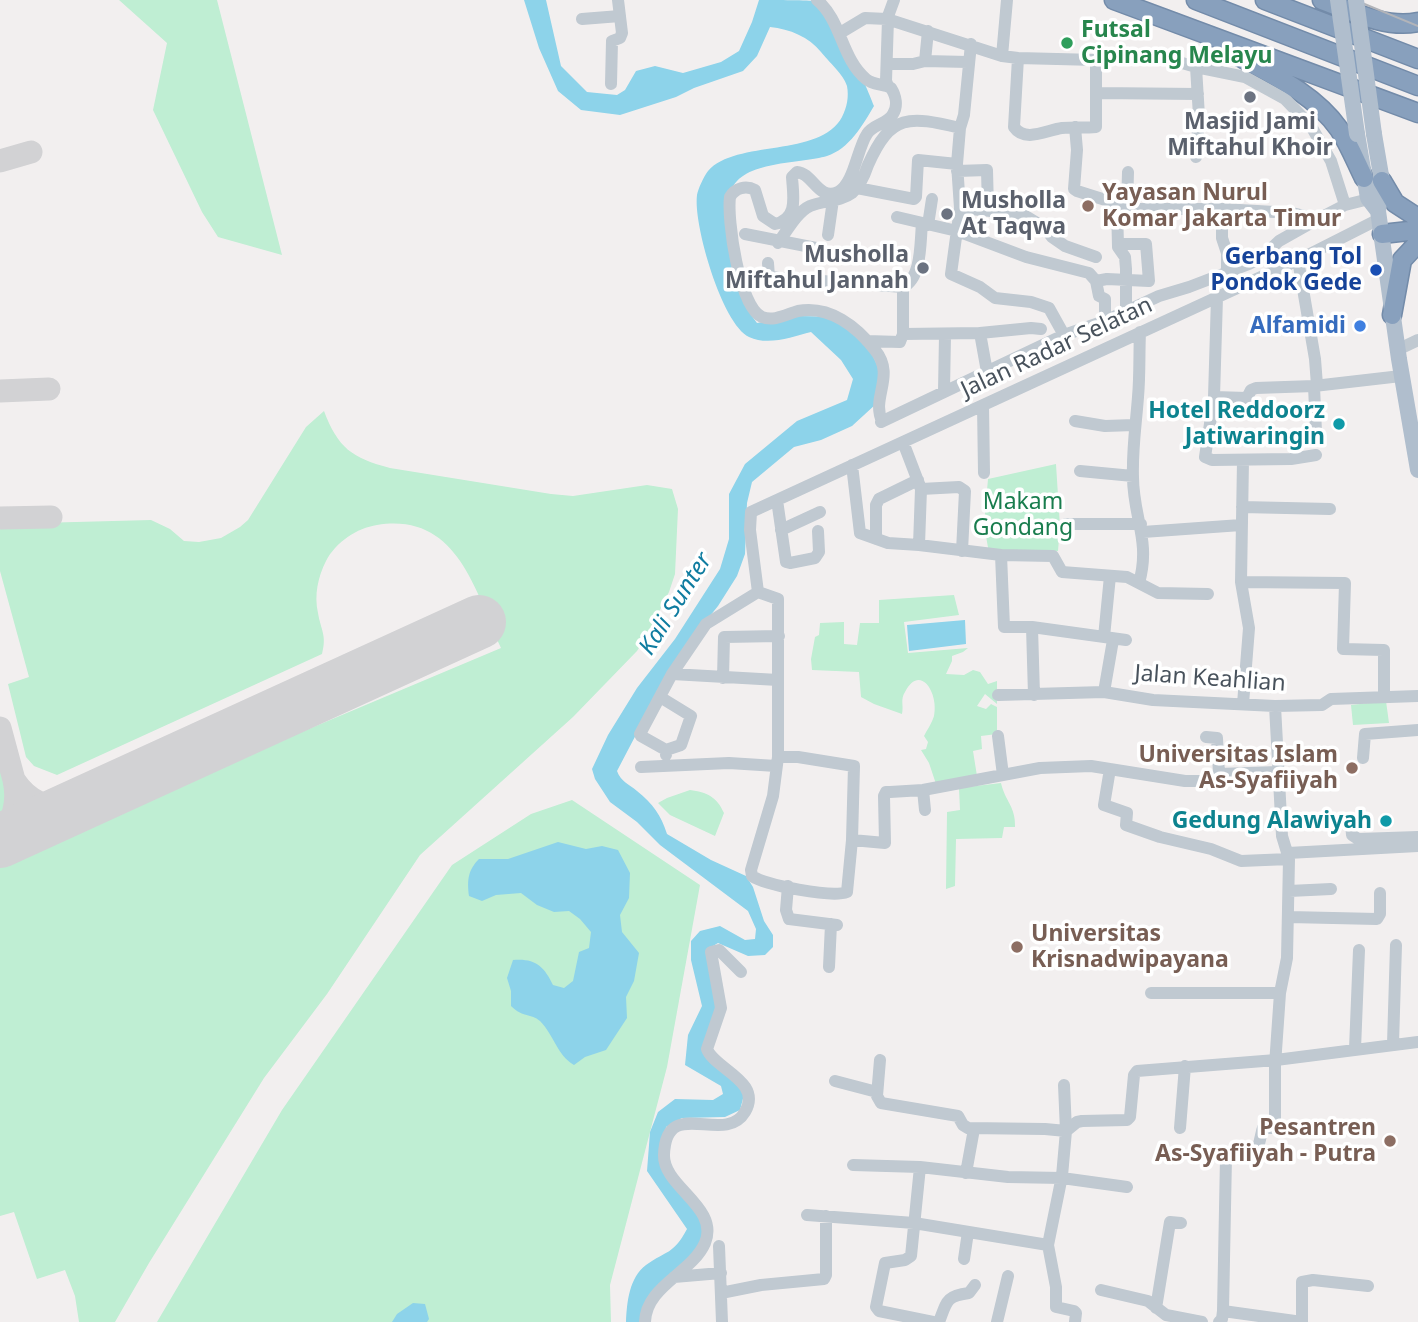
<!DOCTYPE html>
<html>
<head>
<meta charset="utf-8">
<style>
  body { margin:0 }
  canvas { display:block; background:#f2efef }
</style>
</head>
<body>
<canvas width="1418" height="1322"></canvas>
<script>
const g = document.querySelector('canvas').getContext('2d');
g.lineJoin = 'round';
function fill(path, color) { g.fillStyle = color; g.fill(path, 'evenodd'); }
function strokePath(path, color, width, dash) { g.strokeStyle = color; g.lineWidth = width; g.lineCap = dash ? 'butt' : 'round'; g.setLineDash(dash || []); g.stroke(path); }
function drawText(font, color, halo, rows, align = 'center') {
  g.font = font + ' "Noto Sans",sans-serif'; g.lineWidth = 7; g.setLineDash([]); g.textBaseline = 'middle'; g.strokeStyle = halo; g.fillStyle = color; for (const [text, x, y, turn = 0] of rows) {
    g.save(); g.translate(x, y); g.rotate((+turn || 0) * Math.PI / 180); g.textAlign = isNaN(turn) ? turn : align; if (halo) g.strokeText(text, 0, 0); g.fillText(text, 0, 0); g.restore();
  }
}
fill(new Path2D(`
  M119 0H217L282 255 218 237 202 212 153 110 167 43Z
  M324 411C338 448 352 458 390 468L551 494 573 496 647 485 672 489 678 509 675 574 669 592 648 634 637 651 573 717 420 855 327 994 264 1078 149 1263 115 1322H79L75 1296 65 1270 37 1279 14 1212 0 1216V859L501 648C475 590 457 512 377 525 357 528 336 542 326 561 318 577 314 595 318 613 321 631 327 635 322 654L57 775 34 766 26 757 8 684 29 677 0 571V524L151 520 170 529 184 541 199 542 221 538 240 527 248 520 306 427Z
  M1056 464 1060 527 1058 551 989 553 984 525 988 479Z
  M954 595 959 615 904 622 908 653 968 648 963 652 952 656V661L946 674 964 675 973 670 980 672 988 684 997 681V704L985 694 977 706 986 709 991 704 997 707V734L981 736 982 749 973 751 977 776 936 784 929 763 921 750 926 749 928 742 924 736C927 730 932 723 934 716 939 693 920 663 905 692 900 700 904 705 902 714L874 704 861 697 859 672 812 670 811 659 815 637 819 635 820 623 844 622V644L857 645 860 623H879V600Z
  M1386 701 1389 723 1353 725 1351 705Z
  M0 732 17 791C17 810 10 824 0 840Z
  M1001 783C1005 801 1016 807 1015 827H1004L1002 838 956 839 955 886 946 889 947 812 960 810 959 788Z
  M690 790C707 792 717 797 724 813L715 836 670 815 658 803 667 798Z
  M572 800 700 885 667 1067 610 1285 611 1322H157L282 1110 452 865 531 814Z`), '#bfeed3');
fill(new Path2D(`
  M524 0H546L561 66 587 92 617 95 625 90 636 71 655 66 683 73 721 62 739 51 752 22 759 0C771 0 804 0 814 1 832 9 867 86 874 106 863 125 849 149 827 156 801 164 742 160 731 191 727 200 728 228 728 239 731 271 737 297 757 323L800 316 839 317 866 341 883 378 876 404 852 426 821 440 794 447 752 482 747 503 745 554 737 576 718 606 689 642 662 685 617 771C621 782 629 784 637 791 653 804 661 815 667 834L711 860 746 876 753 887 764 921 773 935V947L765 955 748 956 718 943 708 949 720 1002 706 1040 745 1091 740 1110 725 1117 682 1118 666 1127 662 1164 703 1216 706 1240 664 1286 645 1322H626C627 1302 629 1278 646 1265 667 1250 673 1255 687 1229L647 1171 650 1132 658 1112 675 1099 713 1100 723 1094 721 1086 685 1065 688 1035 702 1006 691 960V941L700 931 720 926 745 940 755 939 756 929 748 911 660 845 637 822 610 802 595 779 592 769 608 735 637 688 675 639 720 569 729 539V494L745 464 797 421 847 400 853 379 841 360 811 332C792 337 768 346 749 337 722 324 693 224 697 195 698 189 704 176 708 171 736 139 820 158 842 117 847 107 849 97 847 86 844 75 828 61 821 52 809 37 790 29 770 27L757 56 743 71 694 88 676 97 620 115 581 110 558 91 539 48Z
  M965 620 966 644 909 651 907 625Z
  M558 842 586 849 602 846 618 850 630 873 629 898 620 915 622 932 639 953 634 981 626 997 627 1018 606 1050 585 1057 574 1065C557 1055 554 1035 540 1021 531 1013 523 1018 511 1006V991L507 978 513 960C535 958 544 966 553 985L564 988 573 981 579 952 589 948 591 932 580 919 569 911 554 912 537 905 521 893 496 895 482 901 469 896C467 880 468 870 479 859H508Z
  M413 1303 425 1304 429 1319 427 1322H392L397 1314Z`), '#8dd3ea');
strokePath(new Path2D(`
  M0 161 31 152
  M0 391 49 389
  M0 518 51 517
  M0 728 14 780
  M0 840C13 820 19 803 14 780 30 804 48 809 76 806`), '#d2d2d4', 23);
strokePath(new Path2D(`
  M0 841 479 622`), '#d2d2d4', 54);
const highway = new Path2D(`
  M1114 0 1418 113
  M1196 0 1418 86
  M1265 0 1418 59
  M1322 0C1351 11 1386 29 1418 22
  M1240 57C1275 76 1315 95 1339 129 1349 144 1356 162 1364 178
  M1382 181 1395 203 1418 218
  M1382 234 1418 230
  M1392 315 1402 260 1418 243`);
strokePath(highway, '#738ba9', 21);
strokePath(new Path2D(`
  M817 0C842 21 841 58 866 79 872 85 884 84 891 88 896 96 898 106 893 114 888 124 873 124 867 134 857 149 854 184 838 192 818 201 813 173 797 172L792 177C793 195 799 219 775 224L763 216 755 190C746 185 735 188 730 197 727 219 739 307 762 317 774 322 787 314 798 311 830 305 857 327 875 350 896 376 871 397 882 421
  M582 19 620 16
  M887 19 894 0
  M840 33 865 18 887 19 1002 56 1018 58 1096 60 1158 56 1196 67 1245 77 1285 99 1311 126 1331 161 1345 205
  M971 44 964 115 960 128 957 164 960 208 951 274 980 287 995 298 1031 302 1049 308 1064 335
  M1002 56 1007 0
  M1018 58 1014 127C1025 143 1047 130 1062 128 1073 127 1085 128 1096 127V60
  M925 61 928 31
  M887 64H913L925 61 968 62
  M1196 67 1199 116 1196 157
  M611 84 612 41 620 38 622 33 618 0
  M888 86 886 81 888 19
  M1097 93 1198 94
  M1075 127 1077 150 1074 189 1077 191 1134 209H1222L1292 213 1318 219
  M957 171 987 170 988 209
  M857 188 914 199 916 197 918 160 957 164
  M1117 205 1118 247 1125 257 1126 269V311
  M1127 207 1128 172
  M960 208 1022 214 1045 228 1052 237 1065 246 1096 257
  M1222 209V238L1227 253V273
  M897 217 957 231 1026 257 1089 273 1096 281 1099 296 1105 299V321
  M928 225 932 199
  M745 234 821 249
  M828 235 833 200
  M778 243C787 231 797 212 810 206 824 200 840 202 852 193 860 186 865 174 868 165 891 113 909 116 960 128
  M1298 260 1315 359 1317 385
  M768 263 769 277 903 287C922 278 920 243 922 224
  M1096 281 1107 279 1149 281 1146 244H1123L1118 247
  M903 287V334
  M1217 297 1214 397 1205 457 1212 460 1291 459 1316 455
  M980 333 987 372
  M867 341 900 342 903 334 980 333 1031 328 1041 329
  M1397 350 1418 340
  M1314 386 1316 432
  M944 391 945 335
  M1214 397 1247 398 1251 390 1256 388 1314 386 1401 376
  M983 405 984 473
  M1075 421 1105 426 1134 425
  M881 422 1064 335 1105 321 1159 296 1189 287 1249 264 1261 258 1279 241 1318 219 1345 205 1377 197
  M903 442 921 489 919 545
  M1243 460 1241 582 1249 628 1243 704
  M852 465 860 533 888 543 919 545 1001 555 1004 627H1032L1126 640
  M1080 471 1133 476
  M921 489 959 487 965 491 962 551
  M777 500 786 562 790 563 815 558 819 552 818 531
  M1242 507 1330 509
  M1066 524H1141
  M781 530 820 512
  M1143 532 1241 525
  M876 539V505L879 499 918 480
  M1001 555 1053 556 1062 572 1127 577 1158 593 1208 594
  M1241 582 1345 583 1343 649 1384 650V697
  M1139 583C1151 541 1133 517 1133 477 1132 450 1136 424 1138 397 1140 375 1139 354 1140 332
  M758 592 750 530 751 512 1298 260 1379 219
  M1032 627 1034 695
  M1104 637 1110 576
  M672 674 778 680
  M723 678 724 637 779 636
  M1104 692 1113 640
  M998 695 1104 692 1153 700 1275 706 1322 705 1331 699 1418 696
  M660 697 691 716 681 745 666 750V755
  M998 736 1003 775
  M1206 737 1217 738 1219 774
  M666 750 641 736 640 734 672 674 706 624 758 592 778 599V757L773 796 751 870 752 876C765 885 832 898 847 892L852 840 854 766 798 757H778
  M1363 758 1365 734 1418 730
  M641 767 729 763 776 766
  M1110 769 1104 805 1127 813 1126 825 1160 837 1211 849 1241 861 1289 859
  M923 790 925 810
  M1351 823 1352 835 1358 839 1418 837
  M852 840 885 843 884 796 886 792H890L923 790 1040 768 1091 766 1185 781H1201L1219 774 1278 772
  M1288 853 1418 846
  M788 886 786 910 789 919 837 925
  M1289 891 1331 889
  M1289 917 1377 919 1380 914V893
  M829 967 831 924
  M1151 993H1280
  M1393 1044 1396 945
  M1355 1049 1359 950
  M880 1060 877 1096 881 1103 958 1116 963 1125 968 1128 1045 1129 1066 1131
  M835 1081 877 1092
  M1064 1085 1066 1131 1062 1176 1048 1245 1056 1287V1307L1074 1311 1076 1313 1075 1322
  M1180 1128 1185 1066
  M1066 1131 1077 1122 1082 1121 1127 1120 1130 1117 1134 1075 1137 1071 1276 1060 1418 1042
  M1198 1154 1224 1157H1256L1262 1131 1263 1128H1272L1275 1125V1065L1280 993 1287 958 1289 859 1282 836 1275 706
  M853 1165 920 1167 1008 1177 1062 1178 1127 1187
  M920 1167 911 1256 905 1260 885 1263 876 1307 879 1311 933 1322
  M966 1173 974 1129
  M807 1215 914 1223 1048 1245
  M719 1246 722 1322
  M964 1259 968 1232
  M674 1277 721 1273
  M1101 1290 1148 1301 1166 1315 1202 1322
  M721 1293 761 1285 824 1279 826 1275V1216
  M1156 1308 1170 1222 1181 1223
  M1223 1311 1302 1322
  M645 1322C646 1286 692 1273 705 1243 720 1207 663 1187 664 1155 666 1094 724 1147 745 1112 763 1081 714 1069 707 1049L721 1008 711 952 719 950 741 972
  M939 1322C947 1301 946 1296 969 1293L975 1285
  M997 1322 1008 1276
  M1219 1322 1222 1319 1223 1311 1226 1157
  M1302 1322V1282L1313 1280 1368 1286`), '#c0c9d1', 12);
strokePath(new Path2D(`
  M1357 134 1368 198 1378 211
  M1374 134 1382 181 1378 211 1399 359 1418 470`), '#b0becd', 16);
strokePath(highway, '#88a0bd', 18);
strokePath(new Path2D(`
  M1355 0 1418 26`), '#b2b4b9', 2);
strokePath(new Path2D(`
  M1338 0 1357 134
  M1356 0 1374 134`), '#b0becd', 16);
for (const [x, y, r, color] of [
  [1067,43,7,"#2e9e5b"],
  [1250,97,7,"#6b7280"],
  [1088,206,7,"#8d6e63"],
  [947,214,7,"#6b7280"],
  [923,268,7,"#6b7280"],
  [1376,270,7,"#1a4fb4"],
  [1360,326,7,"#3f7fe0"],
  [1339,424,7,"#0f9aa8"],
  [1352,768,7,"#8d6e63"],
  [1386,821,7,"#0f9aa8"],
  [1017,947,7,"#8d6e63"],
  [1390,1141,7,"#8d6e63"]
]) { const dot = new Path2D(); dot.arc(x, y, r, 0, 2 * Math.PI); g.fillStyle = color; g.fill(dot); strokePath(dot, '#fff', 2.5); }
drawText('bold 23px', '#27864d', '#fff', [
  ["Futsal",1081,30],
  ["Cipinang Melayu",1081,56]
], 'left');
drawText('bold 23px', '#5b616d', '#fff', [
  ["Masjid Jami",1250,122],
  ["Miftahul Khoir",1250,148],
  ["Musholla",961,201,"left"],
  ["At Taqwa",961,227,"left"],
  ["Musholla",909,255,"right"],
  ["Miftahul Jannah",909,281,"right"]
]);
drawText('bold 23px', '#785e54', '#fff', [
  ["Yayasan Nurul",1102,193],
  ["Komar Jakarta Timur",1102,219],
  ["Universitas Islam",1338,755,"right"],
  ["As-Syafiiyah",1338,781,"right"],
  ["Universitas",1031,934],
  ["Krisnadwipayana",1031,960],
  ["Pesantren",1376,1128,"right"],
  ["As-Syafiiyah - Putra",1376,1154,"right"]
], 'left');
drawText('bold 23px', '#164399', '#fff', [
  ["Gerbang Tol",1362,257],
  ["Pondok Gede",1362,283]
], 'right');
drawText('bold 23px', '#366cbe', '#fff', [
  ["Alfamidi",1346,326]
], 'right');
drawText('23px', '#48525c', '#fff', [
  ["Jalan Radar Selatan",1057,348,-25],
  ["Jalan Keahlian",1210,679,4]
]);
drawText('bold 23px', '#0d838f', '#fff', [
  ["Hotel Reddoorz",1325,411],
  ["Jatiwaringin",1325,437],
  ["Gedung Alawiyah",1372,821]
], 'right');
drawText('23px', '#197d4e', '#fff', [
  ["Makam",1023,502],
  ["Gondang",1023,528]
]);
drawText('italic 24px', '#0f7ca0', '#fff', [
  ["Kali Sunter",676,604,-58]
]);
</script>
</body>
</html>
